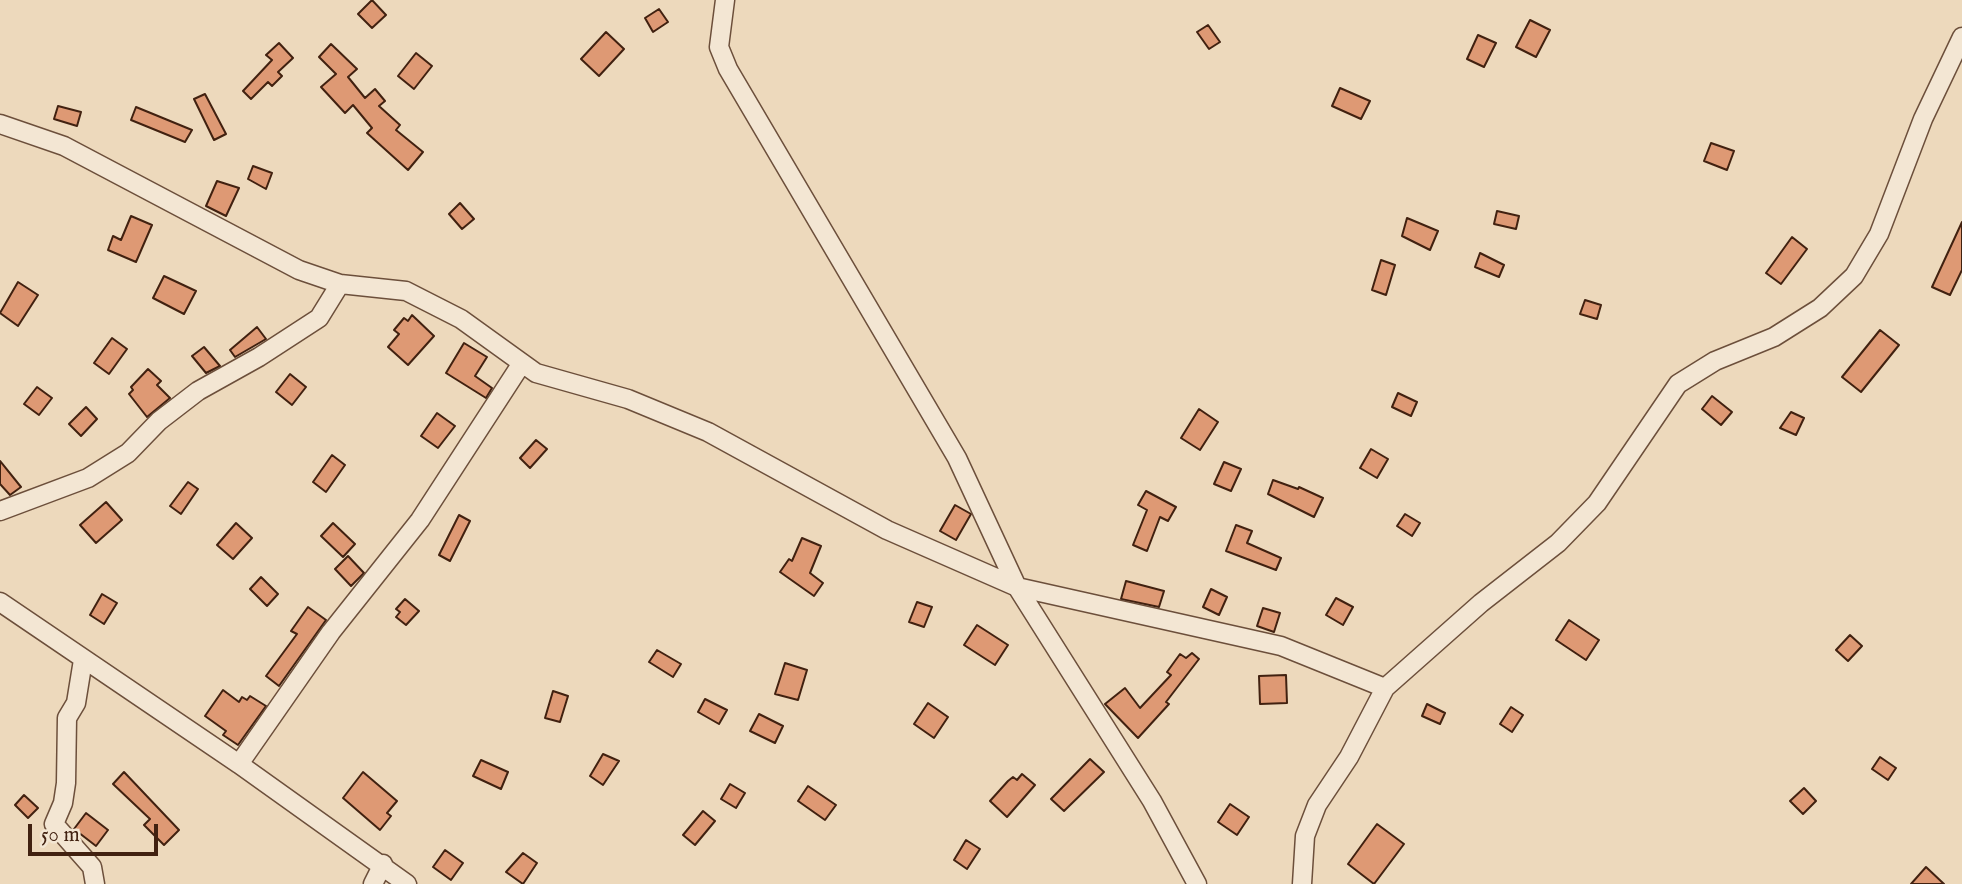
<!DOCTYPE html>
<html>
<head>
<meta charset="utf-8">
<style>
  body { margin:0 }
  #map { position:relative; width:1962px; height:884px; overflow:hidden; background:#edd9bc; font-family:"IM FELL English",serif }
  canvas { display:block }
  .scale { position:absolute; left:28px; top:824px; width:130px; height:32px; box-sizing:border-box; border:4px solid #412110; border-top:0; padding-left:9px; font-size:21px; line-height:24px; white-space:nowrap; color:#412110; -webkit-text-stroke:5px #f3e6d3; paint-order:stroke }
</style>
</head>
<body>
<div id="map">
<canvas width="1962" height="884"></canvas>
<div class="scale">50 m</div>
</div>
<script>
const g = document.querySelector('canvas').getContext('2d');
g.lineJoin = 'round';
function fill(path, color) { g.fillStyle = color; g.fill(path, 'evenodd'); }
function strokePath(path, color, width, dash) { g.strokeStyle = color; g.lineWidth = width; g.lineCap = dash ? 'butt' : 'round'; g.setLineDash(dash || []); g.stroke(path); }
const building = new Path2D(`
  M372 0 386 15 372 28 358 14Z
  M659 9 668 22 653 32 645 18Z
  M1530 20 1550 30 1536 57 1516 47Z
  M1208 25 1220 42 1209 49 1197 32Z
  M606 32 624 49 599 76 581 59Z
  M1478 35 1496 43 1484 67 1467 59Z
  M279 43 293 58 278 72 282 76 272 86 268 82 251 99 243 91 272 60 266 55Z
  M331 44 357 69 348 77 365 98 375 89 385 101 379 106 400 125 396 130 423 152 408 170 367 133 372 128 353 105 345 113 321 87 336 74 319 57Z
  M416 53 432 66 414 89 398 76Z
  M1340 88 1370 101 1361 119 1332 106Z
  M205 94 226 134 214 140 194 99Z
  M58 106 81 112 77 126 54 119Z
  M136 107 192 130 185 142 131 120Z
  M1711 143 1734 151 1727 170 1704 161Z
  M253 166 272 173 266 189 248 179Z
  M217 181 239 188 226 216 206 206Z
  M460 203 474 219 462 229 449 214Z
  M1497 211 1519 216 1516 229 1494 224Z
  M131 216 152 225 136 262 108 250 113 236 121 240Z
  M1407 218 1438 231 1430 250 1402 236Z
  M1962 222V270L1950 295 1932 287Z
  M1792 237 1807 249 1781 284 1766 273Z
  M1480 253 1504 265 1499 277 1475 267Z
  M1381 260 1395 265 1386 295 1372 290Z
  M164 276 196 291 184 314 153 298Z
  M18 282 38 295 18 326 0 313Z
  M1585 300 1601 305 1597 319 1580 314Z
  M412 315 434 336 408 365 388 347 399 334 394 330 404 318 408 321Z
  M257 327 266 339 235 357 230 350Z
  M1880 330 1899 345 1861 392 1842 377Z
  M112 338 127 349 109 374 94 363Z
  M464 343 487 357 475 376 492 388 486 398 446 373Z
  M204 347 220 366 206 373 192 356Z
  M148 369 161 381 157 385 170 398 147 417 129 394 133 390 131 387Z
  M290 374 306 387 292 405 276 392Z
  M37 387 52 398 39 415 24 404Z
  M1398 393 1417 402 1411 416 1392 407Z
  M1712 396 1732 412 1721 425 1702 409Z
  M86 407 97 419 81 436 69 424Z
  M1199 409 1218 422 1200 450 1181 438Z
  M1791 412 1804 418 1796 435 1780 428Z
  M437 413 455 426 438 448 421 436Z
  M536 440 547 449 530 468 520 458Z
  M1371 449 1388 459 1377 478 1360 468Z
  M332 455 345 465 326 492 313 482Z
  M0 461 21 487 10 495 0 484Z
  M1224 462 1241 469 1231 491 1214 484Z
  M1273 480 1298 489 1299 487 1323 498 1314 517 1268 494Z
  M188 482 198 489 181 514 170 506Z
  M1146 491 1176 507 1168 521 1160 517 1147 551 1133 545 1147 510 1138 505Z
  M106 502 122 520 96 543 80 525Z
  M955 505 971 514 956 540 940 531Z
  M1405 514 1420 523 1412 536 1397 526Z
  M459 515 470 521 450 561 439 555Z
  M236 523 252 538 233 559 217 545Z
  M333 523 355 544 343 557 321 536Z
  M1236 525 1252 531 1247 543 1281 558 1276 570 1226 551Z
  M802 538 821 546 810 573 823 583 814 596 780 572 789 559 792 561Z
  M348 556 364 573 351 586 335 569Z
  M261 577 278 594 267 606 250 589Z
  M1126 581 1164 591 1159 607 1121 599Z
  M1211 589 1227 597 1219 615 1203 607Z
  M102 594 117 603 104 624 90 615Z
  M1336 598 1353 607 1343 625 1326 615Z
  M405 599 419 611 406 625 396 617 400 612 396 609Z
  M917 602 932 607 924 627 909 622Z
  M308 607 326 620 279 686 266 676 297 634 291 631Z
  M1263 608 1280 613 1274 632 1257 626Z
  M1569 620 1599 640 1586 660 1556 640Z
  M977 625 1008 645 995 665 964 645Z
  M1850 635 1862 646 1848 661 1836 650Z
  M657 650 681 664 673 677 649 662Z
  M1192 653 1199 659 1166 702 1169 704 1138 738 1105 704 1125 688 1140 708 1171 675 1167 672 1180 654 1186 658Z
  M785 663 807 670 798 700 775 694Z
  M1286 675 1287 703 1260 704 1259 676Z
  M223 690 239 702 242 697 247 700 250 696 266 706 238 745 223 735 226 731 205 716Z
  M553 691 568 696 560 722 545 718Z
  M705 699 727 710 719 724 698 712Z
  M928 703 948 717 934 738 914 724Z
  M1427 704 1445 713 1440 724 1422 716Z
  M1511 707 1523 715 1512 732 1500 724Z
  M759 714 783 726 775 743 750 731Z
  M603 754 619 761 603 785 590 776Z
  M1880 757 1896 768 1888 780 1872 769Z
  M1090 759 1104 772 1064 811 1051 799Z
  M481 760 508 772 501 789 473 776Z
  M124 772 179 830 164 845 144 825 150 819 113 784Z
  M363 772 397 801 387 813 391 816 380 830 343 798Z
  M1022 774 1035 785 1007 817 990 801 1008 781 1013 777 1017 780Z
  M730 784 745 793 736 808 721 799Z
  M808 786 836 805 825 820 798 801Z
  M1804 788 1816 801 1803 814 1790 801Z
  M24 795 38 808 28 818 15 805Z
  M1230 804 1249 817 1237 835 1218 822Z
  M703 811 715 821 695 845 683 835Z
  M86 813 108 830 96 846 74 829Z
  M1377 824 1404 844 1374 884 1348 864Z
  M966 840 980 849 967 869 954 860Z
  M445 850 463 863 451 880 433 867Z
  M523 853 537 863 523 884 506 872Z
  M1926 867 1944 884H1911Z`);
fill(building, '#de9974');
strokePath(building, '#412110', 2);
const street = new Path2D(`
  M725 0 719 47 728 69 957 458 1017 587 1152 801 1197 884
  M0 124 64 146 299 270 340 284 406 291 461 319 536 373 628 399 708 432 887 530 1017 587 1281 646 1385 688
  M0 511 88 478 128 453 159 421 198 391 259 357 319 318 340 284
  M0 602 239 764 407 884
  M83 660 76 703 67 718 66 783 63 803 54 824 92 867 95 884
  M239 764 331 632 420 520 522 363
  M373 884 383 864
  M1302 884 1305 836 1317 805 1349 757 1385 688 1481 603 1558 543 1597 503 1678 384 1715 361 1774 337 1820 308 1854 276 1879 234 1923 119 1962 37`);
strokePath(street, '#6c4f3b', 21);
strokePath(street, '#f3e6d3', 18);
</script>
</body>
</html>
